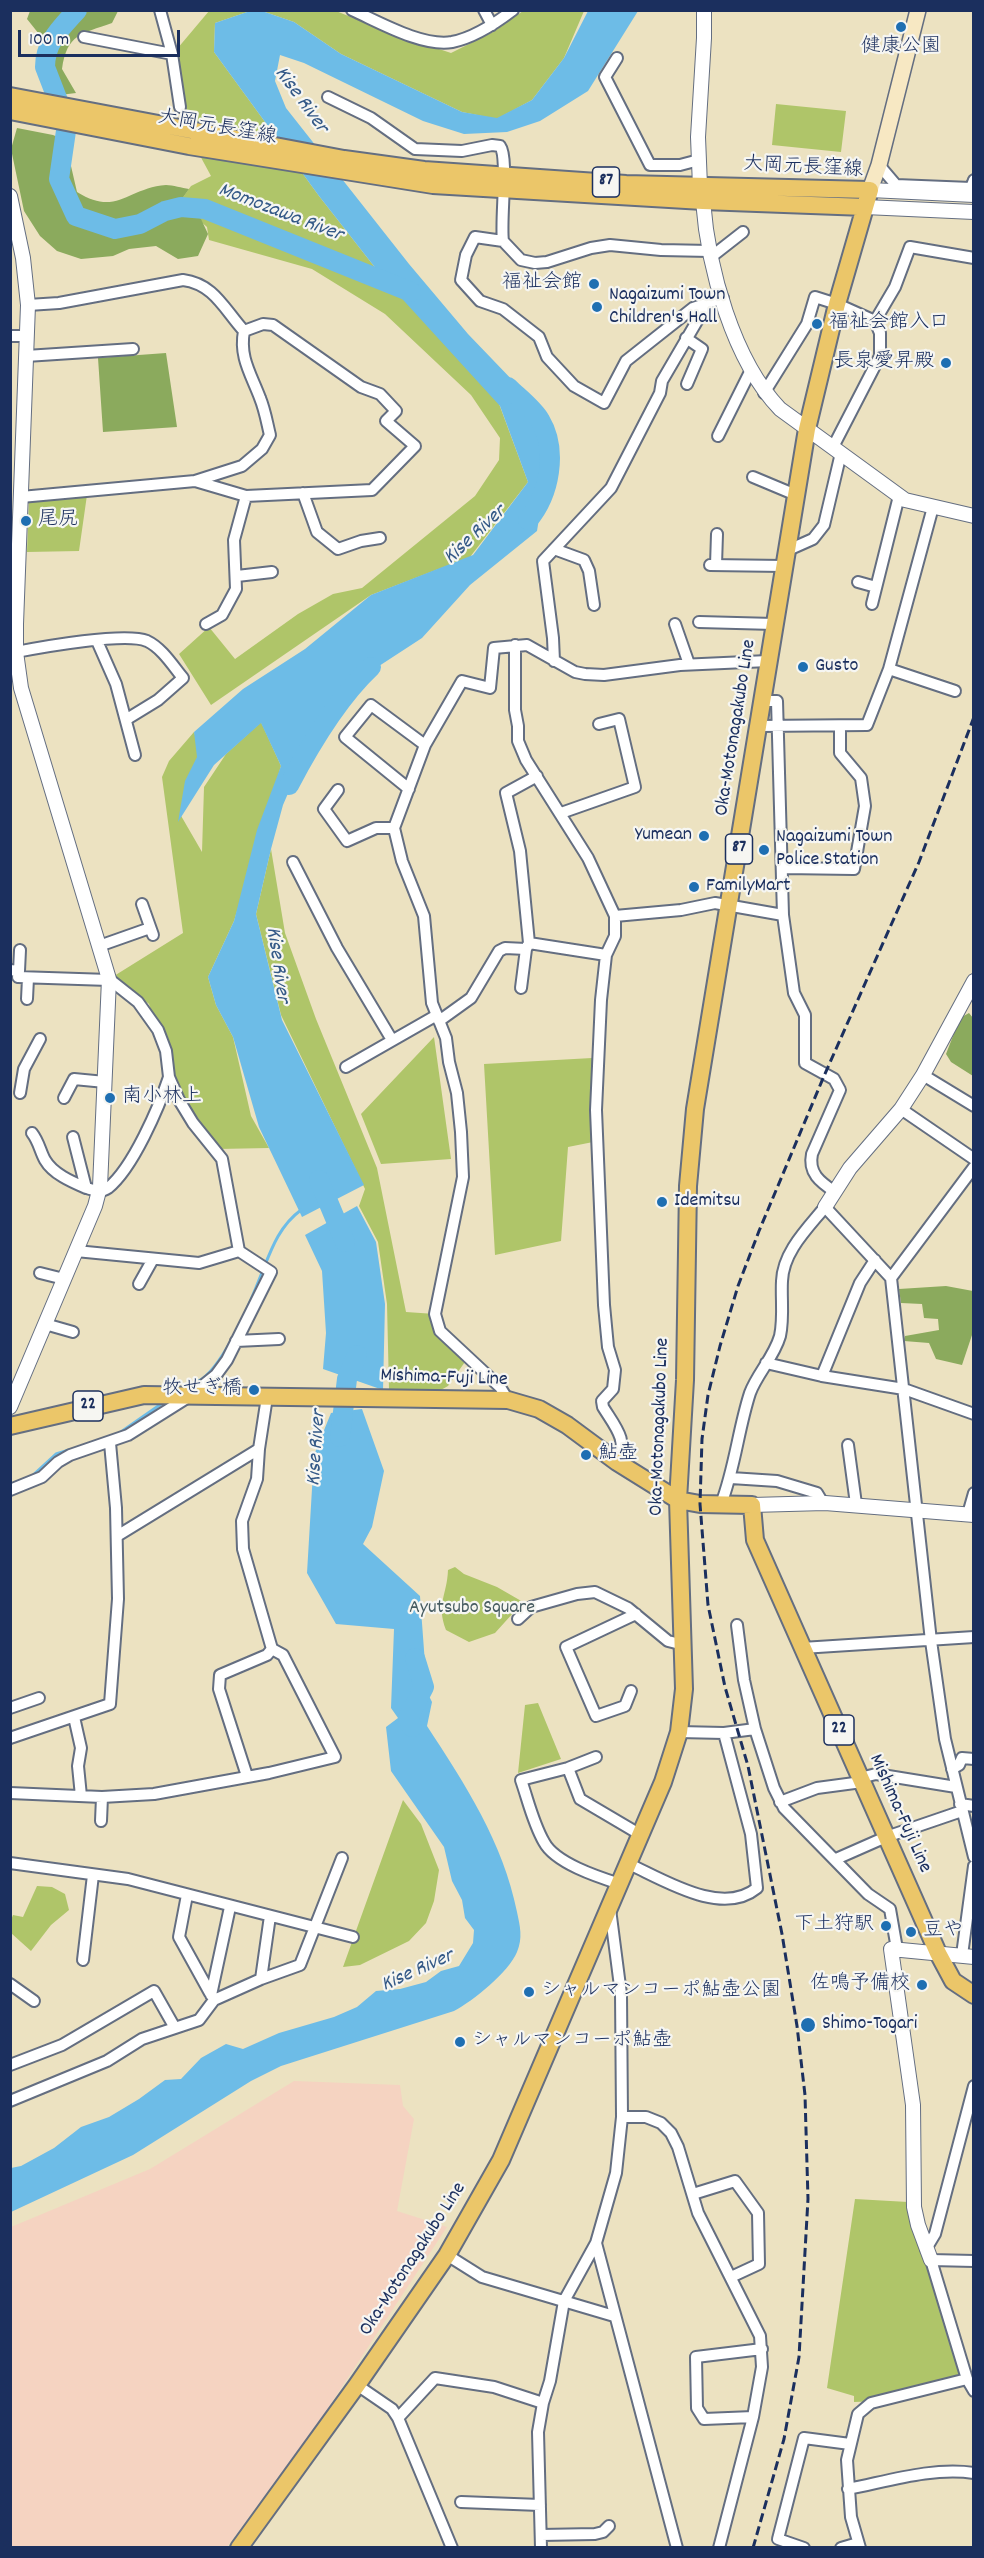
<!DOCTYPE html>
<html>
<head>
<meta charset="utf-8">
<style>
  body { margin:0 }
  #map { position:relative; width:984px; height:2558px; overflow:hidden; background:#ece2c1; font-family:Dekko,sans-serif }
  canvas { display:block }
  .frame { position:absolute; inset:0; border:12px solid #1b2f5e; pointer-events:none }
  .scale { position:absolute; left:18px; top:30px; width:162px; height:27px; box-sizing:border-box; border:3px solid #1b2f5e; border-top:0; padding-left:8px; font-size:18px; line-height:21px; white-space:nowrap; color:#1b2f5e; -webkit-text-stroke:4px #f6f6f2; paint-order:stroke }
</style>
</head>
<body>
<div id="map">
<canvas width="984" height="2558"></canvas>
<div class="frame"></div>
<div class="scale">100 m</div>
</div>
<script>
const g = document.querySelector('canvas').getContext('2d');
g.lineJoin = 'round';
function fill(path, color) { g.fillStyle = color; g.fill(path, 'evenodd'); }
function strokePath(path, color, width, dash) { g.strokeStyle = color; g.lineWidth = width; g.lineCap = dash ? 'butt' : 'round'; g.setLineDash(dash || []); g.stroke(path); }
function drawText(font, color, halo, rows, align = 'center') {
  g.font = font + ' Dekko,"Klee One",sans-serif'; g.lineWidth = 4.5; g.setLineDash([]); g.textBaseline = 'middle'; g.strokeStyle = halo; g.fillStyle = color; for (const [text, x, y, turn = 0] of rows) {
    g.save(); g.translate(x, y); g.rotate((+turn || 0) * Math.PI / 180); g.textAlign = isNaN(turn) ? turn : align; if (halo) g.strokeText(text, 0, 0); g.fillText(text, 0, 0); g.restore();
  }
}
fill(new Path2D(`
  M294 2081 400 2085 403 2106 414 2119 397 2211 447 2227 324 2414 227 2547H11V2227L150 2169Z`), '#f5d3c1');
fill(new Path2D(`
  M209 11H250L215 23 214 52 319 196 384 279 495 393 528 482 470 557 371 595 211 705 179 654 209 627 235 659 298 614 333 594 362 588 475 496 499 460 500 438 471 395 385 314 312 269 209 240 207 227 179 203 191 186 211 176 191 139 177 49Z
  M262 11H336L388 32 451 53 493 32 523 11H584L564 58 532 100 497 119 462 112 341 54 294 22Z
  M776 104 846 111 841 152 772 145Z
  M87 495 79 551 27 552 29 501Z
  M261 722 281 766 234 921 208 977 216 1005 233 1037 251 1116 269 1148 218 1149 174 1082 149 1004 114 976 183 933 162 777 169 761 194 732 202 755 180 814 202 852 204 787 226 754Z
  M271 849 285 933 316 1019 377 1168 406 1312 435 1314 440 1331 467 1359 448 1386 439 1391 389 1389 387 1304 378 1242 359 1206 365 1189 281 1015 256 914Z
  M434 1037 451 1159 381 1164 361 1114Z
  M592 1058 598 1141 568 1147 561 1241 495 1255 484 1064Z
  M455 1567 464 1574 497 1587 523 1602 495 1633 469 1642 446 1630C436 1603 447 1596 448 1570Z
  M538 1703 561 1759 518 1773 525 1705Z
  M403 1800 421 1824 439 1870 434 1901 426 1923 409 1941 360 1965 343 1967Z
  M37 1886 52 1887 65 1894 69 1910 51 1925 31 1951 11 1933V1920L13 1915 23 1917Z
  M855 2199 908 2202 962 2374 882 2401 854 2402V2396L827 2388Z`), '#afc569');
fill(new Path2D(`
  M30 11H118L112 23C81 34 67 34 62 69L76 93 60 95 43 39 27 19Z
  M17 128 53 135 65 140 77 192C117 217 127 188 166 185 173 185 182 188 189 189L179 203 201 219 208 234 198 256 178 259 156 246 129 249 113 256 81 259 57 251 40 236 24 211 11 149Z
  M166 353 177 427 103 432 98 358Z
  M969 1013 973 1018V1076L951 1062 946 1054 960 1018Z
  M946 1286 973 1291V1332L962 1365 936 1359 929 1343 904 1341 905 1336 939 1330 938 1319 924 1318 922 1304 901 1303 899 1289Z`), '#8baa5d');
fill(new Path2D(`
  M250 11H262L294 22 341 54 462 112 497 118 532 100 564 58 588 11H638L588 91 540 121 507 132 464 134 423 121 304 63 280 55 275 81 286 108 409 264 468 334 517 385 549 457 537 531 470 585 422 638 356 681 302 761 283 805 271 849 256 914 282 1020 364 1185 302 1217 259 1127 233 1037 216 1005 208 977 234 921 257 830 281 766 261 723 214 765 178 822 185 781 197 757 194 732 243 689 305 649 371 595 473 555 528 482 500 406 384 279 319 196 214 52 215 23Z
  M357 1206 376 1242 385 1304 383 1390 323 1369 326 1333 322 1271 305 1235Z
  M362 1409 384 1471 372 1527 363 1544 420 1596 426 1677 417 1699 403 1713 428 1694 432 1702 427 1726C465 1784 503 1842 517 1912 520 1926 523 1938 517 1952 509 1972 473 2001 454 2011L281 2066 251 2081 133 2155 11 2212V2168L21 2166 54 2148 81 2127 109 2117 139 2099 165 2080 181 2079 201 2058 226 2044 243 2049 279 2033 334 2017 357 2007 376 1991 400 1989 426 1982 441 1971 459 1966 473 1943 474 1930 465 1918 462 1900 452 1881 444 1847 391 1771 386 1727 398 1718 391 1708 394 1629 336 1624 307 1573 314 1455 331 1413Z`), '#6dbce7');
strokePath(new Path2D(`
  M182 1389C188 1385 196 1383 202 1379 225 1363 251 1301 261 1275 271 1250 279 1226 301 1210
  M118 1434 164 1402
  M31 1477 56 1454 69 1450`), '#6dbce7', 3);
strokePath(new Path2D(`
  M77 10C61 28 45 42 45 67L67 124 59 179 76 216 115 229 140 224 165 211 181 207 205 209 411 292
  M508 387C518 397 533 408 540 420 558 450 550 494 528 520
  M289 785C310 745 338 698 371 667
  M319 1180 345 1242
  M340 1437 347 1379 357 1355
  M412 1727 408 1718 424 1687 415 1658`), '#6dbce7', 20);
const minor = new Path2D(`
  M160 10 172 54 180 107
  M352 10C379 22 422 47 452 42 473 38 496 23 513 10
  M484 10 492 25
  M84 37 172 54
  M617 58 605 77 650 165H680L699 160
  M328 97 371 118 415 149 462 151 492 145 500 146C509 158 500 220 503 241L475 237 466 255 461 280 480 301 503 309 539 337 547 357 574 386 604 403 626 361 693 308 723 298
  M879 165 896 185 971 188 974 180
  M503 241 521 260 535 263 547 262 591 248 610 245 661 250 710 251
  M711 257 743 232
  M10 336H27
  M686 338 702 349 687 384
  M26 356 133 349
  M764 393 807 324 815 297 837 304 875 321 895 287 910 247 974 258
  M718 436 751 370
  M833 447 880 356V333L875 321
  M753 477 796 495
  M195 481 246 496 372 490 415 446 386 421 396 411 380 394 361 387 273 325 263 324 244 331
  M303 493 317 532 338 549 361 541 380 538
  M21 497 195 481 242 466 262 449 270 435C267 423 265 410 260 398 251 374 239 357 244 331 224 309 214 284 183 280L59 303 28 305
  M554 549 584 560 589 571 594 605
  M786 551 813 539 824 525 841 453
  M710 565 784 566
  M716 565 717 534
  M237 576 272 572
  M858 582 876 587
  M872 604 899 496
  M699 622 774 624
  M206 624 222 615 236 589 234 540 246 496
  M675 624 689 664
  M97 641 116 684 135 755
  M515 645V710L518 726V741L526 760 588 858 615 916
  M16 652C42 647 125 632 147 641 162 648 173 666 183 678L158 700 127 719
  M554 661 553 638 543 561 611 488 660 393 662 381 707 304
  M889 669 955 691
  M762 701H777L783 915 794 993 805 1015V1063L834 1079 840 1090 812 1154C808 1173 820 1182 835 1192
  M759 726 867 725 889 669 933 507
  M409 789 345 737 371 705 425 745
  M338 790 324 809 347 841 376 828H394
  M561 813 635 787 619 719 599 724
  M293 862 337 948 392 1040
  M784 868 854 869 865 806 861 778 840 753V726
  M142 904 153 935
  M529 943 606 955
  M99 946 150 928
  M10 970 19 971 18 977 109 980
  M19 971 20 950
  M521 988 526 949 529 943 520 851 506 793 537 776
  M27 999 28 978
  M439 1021 471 998 499 951 505 948 526 949
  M346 1067 437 1015
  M923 1075 974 1106
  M20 1093 24 1069 40 1039
  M64 1098 74 1079 105 1082
  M901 1109 974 1159
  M32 1133C39 1142 40 1151 45 1160 53 1174 72 1182 86 1188
  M73 1137 86 1188C94 1190 101 1193 108 1188 133 1168 159 1107 169 1077
  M76 1251 199 1263 239 1251
  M40 1273 64 1279
  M891 1278 974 1167
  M139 1284 153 1259
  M45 1324 73 1332
  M236 1341 279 1339
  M766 1363 822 1376 904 1389 974 1414
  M822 1376 860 1283 875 1260
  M508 1400 500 1387 440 1331 435 1314 463 1177 461 1132 457 1093 449 1062 446 1038 432 1003 424 916 402 861 394 828 425 745 462 681 490 688 494 648 527 645 575 672 585 674 604 675 680 665 768 661
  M848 1445 856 1504
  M617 1462C630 1442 614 1425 603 1407L602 1401 613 1389 615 1370 608 1347 604 1305 596 1110 601 1000 606 955 615 936V916L681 910 715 903 783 915
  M731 1478 777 1481 817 1493 823 1503
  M10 1490 42 1477 58 1462 70 1455 128 1435 190 1396 216 1375 227 1360 271 1272 239 1251 222 1159 193 1123 179 1100 169 1077 166 1051 158 1030 138 1002 109 979
  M721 1504C735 1468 738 1430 750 1393 757 1374 774 1357 780 1336 784 1318 781 1299 782 1281 783 1252 807 1229 825 1207L891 1278 931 1641 945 1739 974 1857
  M968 1514 974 1493
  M117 1536 259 1449
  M518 1619 531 1607 577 1594 595 1592 628 1608 668 1641 684 1645
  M737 1625 744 1680 755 1729
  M802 1648 974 1637
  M631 1691 625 1706 596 1716 566 1647 636 1614
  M10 1708 39 1698
  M74 1717 81 1748 78 1766 81 1796
  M679 1732 724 1733 755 1729 774 1788 784 1808 868 1894 890 1909 897 1949
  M10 1738 110 1704 118 1599 116 1508 110 1443
  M596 1757 568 1768 521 1780C528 1800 533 1823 544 1842 555 1863 598 1877 620 1884
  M568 1768 580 1799 641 1835
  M952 1769 959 1765 962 1758 974 1759
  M247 1776 219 1689 220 1675 267 1655 272 1649
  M860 1778 876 1774 956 1787
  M10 1793 102 1797 154 1794 269 1773 335 1757 283 1655 272 1649 243 1549 242 1521 257 1479 259 1449 267 1397
  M780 1802 817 1788 862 1782
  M960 1804 974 1806
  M101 1821 102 1797
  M836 1859 886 1837 962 1811
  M10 1863 128 1879 353 1937
  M629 1864C664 1880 722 1917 757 1888L751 1834 724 1733
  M187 1895 179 1937 210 1993
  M962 1955 974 1866
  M83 1960 93 1875
  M261 1979 270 1916
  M10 1984 34 2001
  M211 1995 230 1907
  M10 2065 62 2045 154 1991 175 2028
  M10 2101 107 2061 142 2039 199 2020 214 2000 261 1979 300 1965 342 1858
  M622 2117H646L661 2123 671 2133 678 2147 698 2213 760 2336 762 2367 753 2417 719 2548
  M693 2194 735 2181 758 2213 759 2264 731 2277
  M596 2243 677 2548
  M926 2249 935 2234 974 2086
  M447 2255 482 2277 614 2316
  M974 2261 931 2260 967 2379 974 2391
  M357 2385 392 2409 398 2418 452 2548
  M753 2417 704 2419 697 2408 696 2357 762 2349
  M398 2418 435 2378 494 2387 543 2403
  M848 2489C889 2481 932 2467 974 2473
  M461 2502 540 2505
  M541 2535 595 2534 603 2532 609 2526
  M541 2548 538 2432 543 2403 550 2381 564 2301 596 2243 616 2173 622 2117 621 1994 610 1909
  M804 2548 778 2539 804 2438 850 2444
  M841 2548 858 2543
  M860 2548 851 2517 847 2460 858 2414 871 2403 967 2379`);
const tertiary = new Path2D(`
  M700 186 698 137 704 38V10
  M870 190 974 195
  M10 196 23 258 28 305 16 624V652L21 688 109 979 100 1187 95 1206 10 1407
  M703 201C708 268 733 360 780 409L905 500 974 516
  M865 207 974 212
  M825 1207 850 1168 901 1109 923 1075 974 981
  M752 1505 825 1503 974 1515
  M931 2260 918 2225 914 2207 913 2105 891 1949 974 1957`);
const secondary = new Path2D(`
  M870 190 879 165 918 10`);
const primary = new Path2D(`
  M10 96 344 159 424 170 626 184 870 190 837 304 807 429 695 1109 688 1186 685 1380 678 1500 684 1689 679 1732 663 1782 501 2160 447 2255 357 2385 239 2548
  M10 111 189 146 433 185 703 201 865 207
  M10 1426 144 1395 508 1400 539 1409 567 1425 617 1462 678 1500 700 1504 752 1505 755 1540 938 1953 953 1981 974 1995`);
strokePath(minor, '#646e81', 14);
strokePath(tertiary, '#646e81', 16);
strokePath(secondary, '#646e81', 18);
strokePath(primary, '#646e81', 20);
strokePath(minor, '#fff', 10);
strokePath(tertiary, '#fff', 14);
strokePath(secondary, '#f7e8c3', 15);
strokePath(primary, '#ebc669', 16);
strokePath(new Path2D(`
  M753 2548 784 2439 799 2357 808 2199 805 2095 797 2026 782 1934 748 1766 725 1687 708 1605 700 1504 702 1439 708 1395 720 1346 738 1286 759 1231 824 1076 919 862 974 717`), '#1b2f5e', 3, [9, 4.5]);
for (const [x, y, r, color] of [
  [901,27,6,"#1f6fb2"],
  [594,284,6,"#1f6fb2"],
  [597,307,6,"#1f6fb2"],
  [817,324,6,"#1f6fb2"],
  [946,363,6,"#1f6fb2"],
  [26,521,6,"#1f6fb2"],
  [803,667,6,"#1f6fb2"],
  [704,836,6,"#1f6fb2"],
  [764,850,6,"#1f6fb2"],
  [694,887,6,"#1f6fb2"],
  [110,1098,6,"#1f6fb2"],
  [662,1202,6,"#1f6fb2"],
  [254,1390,6,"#1f6fb2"],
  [586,1455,6,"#1f6fb2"],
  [886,1926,6,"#1f6fb2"],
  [911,1932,6,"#1f6fb2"],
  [922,1985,6,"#1f6fb2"],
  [529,1992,6,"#1f6fb2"],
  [808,2025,8,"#1f6fb2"],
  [460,2042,6,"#1f6fb2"]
]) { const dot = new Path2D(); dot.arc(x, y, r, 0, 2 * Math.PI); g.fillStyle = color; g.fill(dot); strokePath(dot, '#f6f6f2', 2); }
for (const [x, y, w] of [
  [606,182,27],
  [739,849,27],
  [88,1406,30],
  [839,1730,30]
]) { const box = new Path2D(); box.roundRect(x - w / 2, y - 15, w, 30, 4.5); g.fillStyle = '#f6f6f2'; g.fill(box); strokePath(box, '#1b2f5e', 1.5); }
drawText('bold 18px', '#1b2f5e', null, [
  ["87",606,182],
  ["87",739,849],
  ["22",88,1406],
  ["22",839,1730]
]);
drawText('20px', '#1b2f5e', '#f6f6f2', [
  ["健康公園",901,48,"center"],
  ["福祉会館",582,284,"right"],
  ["Nagaizumi Town",609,296],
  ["Children's Hall",609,319],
  ["福祉会館入口",829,324],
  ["長泉愛昇殿",934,363,"right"],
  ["尾尻",38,521],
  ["Gusto",815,667],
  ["Yumean",692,836,"right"],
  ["Nagaizumi Town",776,838],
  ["Police Station",776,861],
  ["FamilyMart",706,887],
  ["南小林上",122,1098],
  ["Idemitsu",674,1202],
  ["牧せぎ橋",242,1390,"right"],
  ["鮎壺",598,1455],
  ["下土狩駅",874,1926,"right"],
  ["豆や",923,1932],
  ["佐鳴予備校",910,1985,"right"],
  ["シャルマンコーポ鮎壺公園",541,1992],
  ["Shimo-Togari",822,2025],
  ["シャルマンコーポ鮎壺",472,2042]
], 'left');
drawText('20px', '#1b2f5e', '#f6f6f2', [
  ["大岡元長窪線",217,129,10],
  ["大岡元長窪線",803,169,3],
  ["Oka-Motonagakubo Line",737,728,-81],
  ["Mishima-Fuji Line",444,1379,2],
  ["Oka-Motonagakubo Line",661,1427,-88],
  ["Mishima-Fuji Line",899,1814,66],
  ["Oka-Motonagakubo Line",414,2260,-57]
]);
drawText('20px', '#475c61', '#f6f6f2', [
  ["Ayutsubo Square",472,1609]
]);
drawText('italic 21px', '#345987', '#f6f6f2', [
  ["Kise River",300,101,54],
  ["Momozawa River",280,214,21],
  ["Kise River",476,536,-43],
  ["Kise River",276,965,82],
  ["Kise River",318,1448,-86],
  ["Kise River",418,1972,-24]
]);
</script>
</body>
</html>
